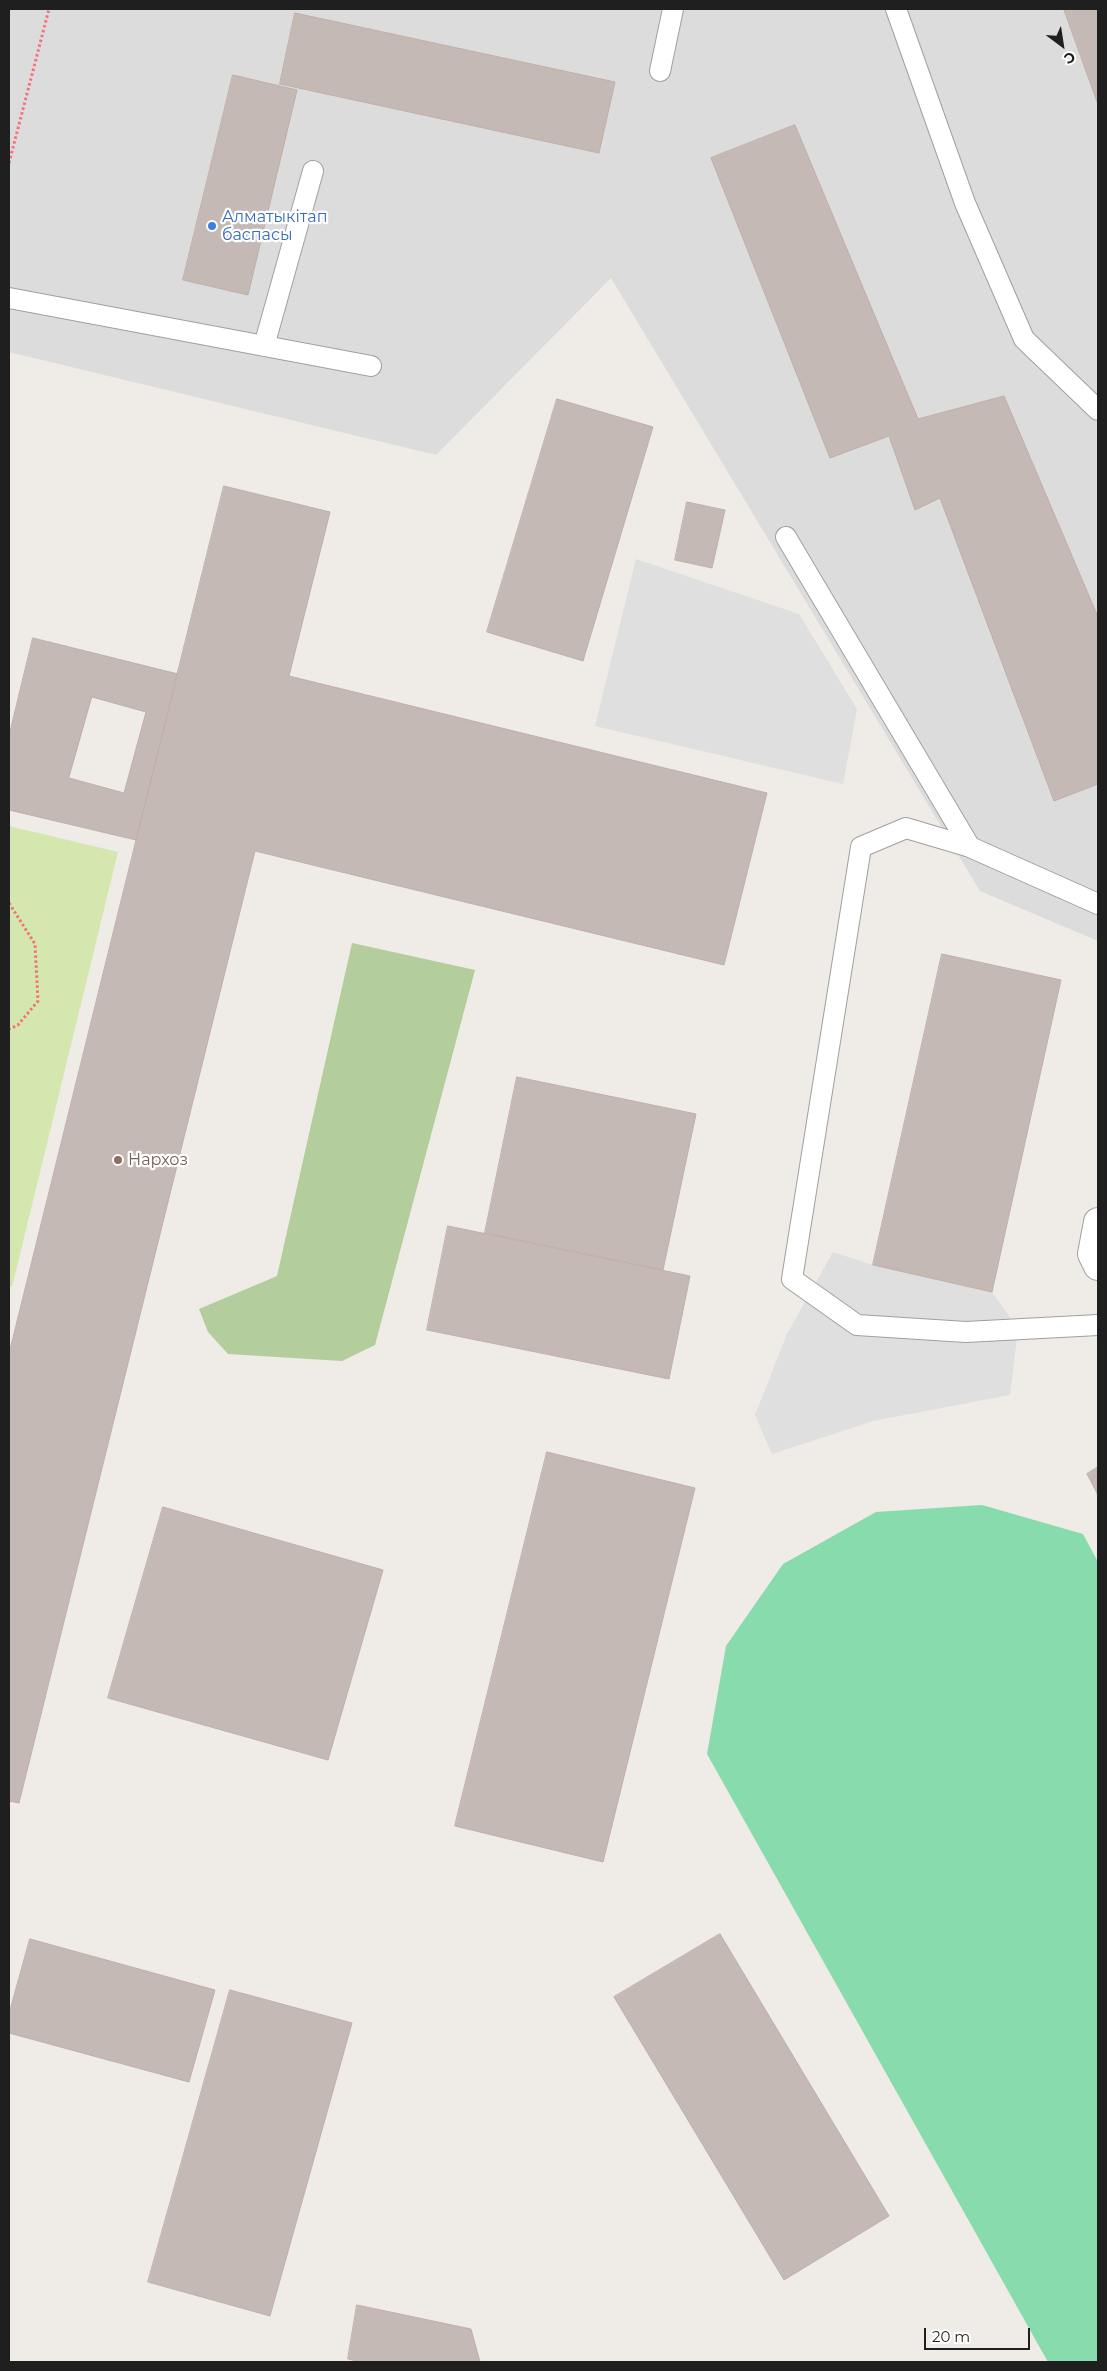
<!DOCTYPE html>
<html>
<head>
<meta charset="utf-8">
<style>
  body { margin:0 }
  #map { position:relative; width:1107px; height:2371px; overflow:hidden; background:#efebe6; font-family:Montserrat,sans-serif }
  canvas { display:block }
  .frame { position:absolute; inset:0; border:10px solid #1f1f1f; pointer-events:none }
  .north { position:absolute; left:1037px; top:20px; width:50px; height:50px; -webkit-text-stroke:4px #fff; paint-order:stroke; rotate:149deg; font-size:14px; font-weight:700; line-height:20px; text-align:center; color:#1f1f1f }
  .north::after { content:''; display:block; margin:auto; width:18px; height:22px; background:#1f1f1f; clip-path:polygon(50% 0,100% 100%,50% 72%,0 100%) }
  .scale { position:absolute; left:924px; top:2328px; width:106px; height:22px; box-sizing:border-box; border:2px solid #1f1f1f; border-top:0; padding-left:6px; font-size:15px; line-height:18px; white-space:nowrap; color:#1f1f1f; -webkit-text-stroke:4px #fff; paint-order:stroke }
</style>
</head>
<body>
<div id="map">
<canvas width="1107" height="2371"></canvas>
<div class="frame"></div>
<div class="north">С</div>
<div class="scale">20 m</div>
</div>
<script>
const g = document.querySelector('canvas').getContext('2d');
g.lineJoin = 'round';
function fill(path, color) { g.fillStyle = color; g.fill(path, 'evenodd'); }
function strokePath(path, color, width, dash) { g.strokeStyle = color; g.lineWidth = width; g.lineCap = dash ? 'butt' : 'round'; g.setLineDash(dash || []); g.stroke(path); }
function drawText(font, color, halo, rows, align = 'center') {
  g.font = font + ' Montserrat,sans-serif'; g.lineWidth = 4.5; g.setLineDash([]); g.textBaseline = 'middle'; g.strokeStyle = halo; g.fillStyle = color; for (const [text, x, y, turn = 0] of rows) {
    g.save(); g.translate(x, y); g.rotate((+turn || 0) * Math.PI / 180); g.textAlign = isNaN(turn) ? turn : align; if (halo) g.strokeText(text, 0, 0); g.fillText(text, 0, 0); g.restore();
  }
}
fill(new Path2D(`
  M9 9H1098V941L980 891 611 278 436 455 9 352Z`), '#dddcdc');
fill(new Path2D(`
  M9 826 118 852 12 1287 9 1286Z`), '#d4e7ae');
fill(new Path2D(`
  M352 943 475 970 375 1345 342 1361 228 1354 208 1332 199 1309 277 1276Z`), '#b3cd9c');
fill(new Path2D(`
  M982 1505 1083 1534 1098 1562V2362H1048L707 1754 726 1646 783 1564 876 1512Z`), '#87dbad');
fill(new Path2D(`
  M636 559 799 614 857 709 843 784 595 726Z
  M833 1252 873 1265 992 1292 1018 1329 1010 1395 873 1421 772 1454 755 1415 787 1334Z`), '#dfdfdf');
const building = new Path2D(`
  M1064 9H1098V104Z
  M295 13 615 82 599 153 280 84Z
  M233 75 297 90 248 295 183 280Z
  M795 125 918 419 1004 396 1098 617V784L1054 801 940 498 915 510 889 436 830 458 711 158Z
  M557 399 653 427 583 661 487 632Z
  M224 486 330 512 289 676 767 793 724 965 255 851 19 1803 9 1801V1354Z
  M687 502 725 510 712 568 675 560Z
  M33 638 178 674 136 840 9 810V736ZM92 697 146 712 124 793 69 778Z
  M942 954 1061 980 992 1292 873 1265Z
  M517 1077 696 1114 663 1270 485 1233Z
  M448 1226 690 1276 669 1379 427 1330Z
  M547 1452 695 1488 603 1862 455 1826Z
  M1098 1467V1495L1087 1474Z
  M163 1507 383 1570 328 1760 108 1698Z
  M720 1934 889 2216 784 2280 614 1997Z
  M30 1939 215 1990 189 2082 9 2033V2014Z
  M230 1990 352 2023 270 2316 148 2282Z
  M357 2305 471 2329 480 2362H361L348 2359Z`);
fill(building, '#c4b9b5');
strokePath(building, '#c0afa9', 1);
const lane = new Path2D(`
  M896 9 965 203 1024 339 1098 410
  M660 71 673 9
  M9 298 371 366
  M264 346 313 171
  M786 537 970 847
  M1098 904 970 847 906 828 861 847 792 1279 857 1325 966 1332 1098 1325`);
const street = new Path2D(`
  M1098 1222 1092 1254 1098 1266`);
strokePath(lane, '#a0a0a0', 22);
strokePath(street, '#a0a0a0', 30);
strokePath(new Path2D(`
  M9 163 49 9
  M9 903 35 944 38 1001 18 1025 9 1029`), '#f4727b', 3, [2.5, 2.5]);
strokePath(lane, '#fff', 20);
strokePath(street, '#fff', 28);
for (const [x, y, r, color] of [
  [212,226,5,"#3f7fe0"],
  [118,1160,5,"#8d6e63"]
]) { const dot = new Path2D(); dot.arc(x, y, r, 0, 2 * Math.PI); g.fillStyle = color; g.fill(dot); strokePath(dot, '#fff', 2); }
drawText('16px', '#366cbe', '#fff', [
  ["Алматыкітап",222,217],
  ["баспасы",222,235]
], 'left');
drawText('16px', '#785e54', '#fff', [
  ["Нархоз",128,1160]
], 'left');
</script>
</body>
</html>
